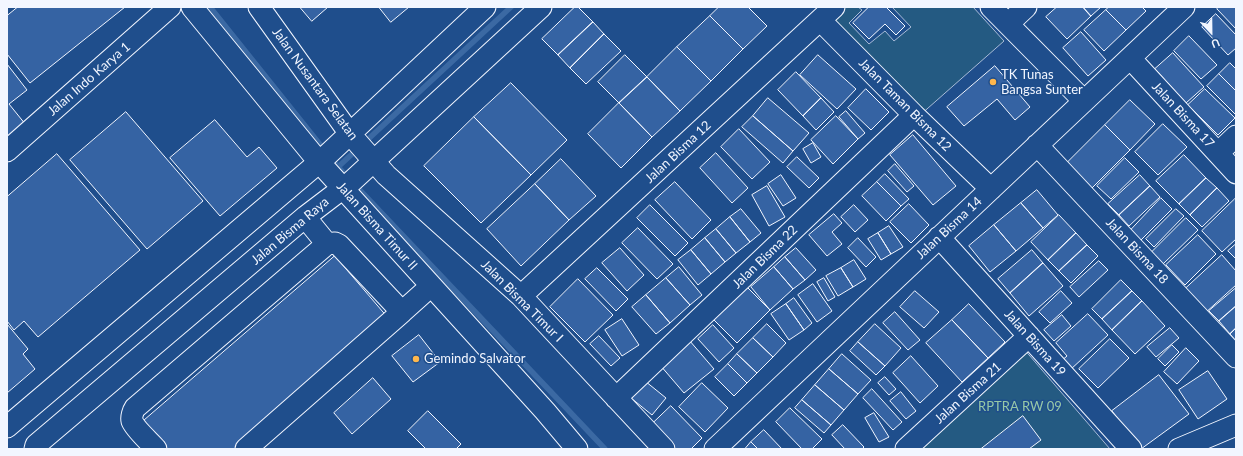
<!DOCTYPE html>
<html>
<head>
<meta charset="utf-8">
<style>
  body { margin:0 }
  #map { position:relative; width:1243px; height:456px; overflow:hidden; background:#1f4e8c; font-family:Lato,sans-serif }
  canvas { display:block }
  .frame { position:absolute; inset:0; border:8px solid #f2f6ff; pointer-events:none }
  .north { position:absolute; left:1191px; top:12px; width:40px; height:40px; -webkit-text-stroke:3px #1f4e8c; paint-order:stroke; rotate:158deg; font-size:11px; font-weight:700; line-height:16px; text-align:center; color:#f2f6ff }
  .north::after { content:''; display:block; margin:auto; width:14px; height:18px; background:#f2f6ff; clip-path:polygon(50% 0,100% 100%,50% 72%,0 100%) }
</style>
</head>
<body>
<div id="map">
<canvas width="1243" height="456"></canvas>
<div class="frame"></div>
<div class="north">U</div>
</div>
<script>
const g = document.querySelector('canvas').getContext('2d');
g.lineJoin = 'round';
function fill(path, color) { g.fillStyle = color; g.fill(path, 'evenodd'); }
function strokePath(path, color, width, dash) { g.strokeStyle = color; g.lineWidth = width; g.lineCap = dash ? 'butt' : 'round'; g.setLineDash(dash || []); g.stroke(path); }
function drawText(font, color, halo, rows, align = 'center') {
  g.font = font + ' Lato,sans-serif'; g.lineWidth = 3; g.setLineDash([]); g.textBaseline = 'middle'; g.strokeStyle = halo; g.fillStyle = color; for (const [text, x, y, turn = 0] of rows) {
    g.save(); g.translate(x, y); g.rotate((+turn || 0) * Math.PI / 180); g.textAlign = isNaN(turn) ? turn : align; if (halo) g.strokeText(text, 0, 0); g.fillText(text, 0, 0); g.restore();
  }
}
const green = new Path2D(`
  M841 7H858L862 10 849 23 869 44 885 31 894 41 911 27 892 7H973L1004 41 919 116 826 21Z
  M1023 348 1110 449H916Z`);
fill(green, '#245a82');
strokePath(green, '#a8bbd7', 1);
strokePath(new Path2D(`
  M210 7 338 167 605 449
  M338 167 511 7`), '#3b69a3', 5.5);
const building = new Path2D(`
  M18 7H125L30 83 7 54V16Z
  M300 7H328L312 21Z
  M379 7H409L391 22Z
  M575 7H578L593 22 558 55 542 39Z
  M719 7H748L767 26 743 49 710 16Z
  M869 7H886L905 26 896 35 885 24 869 39 853 23Z
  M1057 7H1083L1091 16 1067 39 1046 17Z
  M1083 7H1101L1091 16Z
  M1109 7H1142L1146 11 1126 30 1106 10Z
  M1219 7H1236V29L1217 9Z
  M1106 10 1126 30 1104 51 1084 30Z
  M1216 14 1236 35V48L1228 55 1202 27Z
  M710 16 743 49 711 81 677 47Z
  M593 22 604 34 570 68 558 55Z
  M1081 32 1106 60 1088 76 1063 48Z
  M604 34 621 51 586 84 570 68Z
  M1189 36 1217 65 1201 79 1174 51Z
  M677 47 711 81 680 111 647 77Z
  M1173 53 1204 87 1186 103 1155 69Z
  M625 55 647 77 619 103 598 82Z
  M818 55 856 89 837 109 800 75Z
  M1230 63 1236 69V91L1219 74Z
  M7 64 27 90 9 104 26 125 7 140Z
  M995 66 1030 107 1015 120 997 99 964 126 947 107Z
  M796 72 821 98 803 116 778 90Z
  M1219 74 1236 91V115L1207 86Z
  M647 77 680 111 652 137 619 103Z
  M511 83 567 140 531 175 474 117Z
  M866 89 889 112 871 130 848 108Z
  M1205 89 1235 118 1218 135 1188 105Z
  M768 98 809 133 793 151 753 116Z
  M821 98 834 112 816 130 803 116Z
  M1130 100 1155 124 1130 150 1105 125Z
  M619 103 652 137 621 168 588 134Z
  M846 111 865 133 858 139 839 117Z
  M126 112 203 201 147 249 70 160Z
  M753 116 793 151 783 163 742 127Z
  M836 116 858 139 833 164 811 140Z
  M474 117 531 175 481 223 424 166Z
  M215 120 247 157 259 147 277 168 220 216 170 158Z
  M1163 124 1187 147 1158 175 1135 152Z
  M1105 125 1130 150 1091 189 1066 164Z
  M739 129 770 162 752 179 721 147Z
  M913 135 956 186 933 205 890 155Z
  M813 143 821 157 811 163 803 149Z
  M716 153 748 188 732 203 700 168Z
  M57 154 140 250 38 337 24 321 14 330 7 321V197Z
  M1184 155 1206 178 1179 204 1156 181Z
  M797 157 819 178 809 188 787 167Z
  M1125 158 1139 172 1111 199 1097 186Z
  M561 159 596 196 569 220 535 184Z
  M895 164 914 186 907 192 888 171Z
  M885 174 909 199 901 206 877 182Z
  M781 175 796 198 783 206 768 184Z
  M1140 175 1150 186 1119 215 1108 204Z
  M1206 178 1217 188 1190 215 1179 204Z
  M675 182 711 220 692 239 655 200Z
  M877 182 901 206 886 221 862 196Z
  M535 184 569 220 521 266 487 229Z
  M767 186 785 217 769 226 752 195Z
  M1150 186 1160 197 1129 226 1119 215Z
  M1217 188 1229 201 1202 227 1190 215Z
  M1037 190 1058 215 1043 228 1021 203Z
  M1161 198 1172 209 1140 241 1130 231Z
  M1235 199 1236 200V239L1222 252 1202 231Z
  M1021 203 1043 228 1016 251 994 225Z
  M909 204 929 225 911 243 890 222Z
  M650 205 688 243 675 256 637 218Z
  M854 205 868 220 855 232 841 217Z
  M741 209 761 233 750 242 730 217Z
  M1176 209 1184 216 1154 247 1146 239Z
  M834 214 842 223 832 232 842 244 827 256 809 235Z
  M1059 215 1076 233 1048 260 1031 242Z
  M730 217 750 242 736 253 716 229Z
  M1186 218 1198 230 1162 265 1151 253Z
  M994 225 1016 251 990 272 969 246Z
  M889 226 903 247 891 254 878 233Z
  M638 228 673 264 657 279 622 243Z
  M716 229 736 253 725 262 705 238Z
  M878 233 891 254 881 260 868 239Z
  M1076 233 1087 245 1059 271 1048 260Z
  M1198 235 1216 254 1185 285 1166 265Z
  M705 238 725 262 711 274 691 250Z
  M858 238 876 257 866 267 848 248Z
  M1236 244V259L1228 251Z
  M1087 245 1098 256 1071 283 1059 271Z
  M620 248 644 275 627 291 602 263Z
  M796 248 816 270 805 280 785 257Z
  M691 250 711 274 698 285 678 260Z
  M1032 250 1043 263 1010 293 998 279Z
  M1222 255 1236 271V285L1204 314 1183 291Z
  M335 256 389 319 238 449H162L140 424Z
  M785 257 805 280 793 289 774 267Z
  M854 260 866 279 853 287 841 268Z
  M1099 261 1108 270 1079 297 1070 287Z
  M1043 263 1063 286 1029 316 1010 293Z
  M679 267 702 295 690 305 666 278Z
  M774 267 793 289 770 310 751 287Z
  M597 268 628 299 616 311 585 279Z
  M841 268 853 287 838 296 826 276Z
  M666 278 690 305 670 323 646 295Z
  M824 278 835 297 828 301 817 282Z
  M578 279 613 315 585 342 550 307Z
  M1121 280 1132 291 1102 319 1092 309Z
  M813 284 832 311 817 322 798 295Z
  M745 285 770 310 737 343 712 318Z
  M1236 288V306L1219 321 1209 311Z
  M915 291 939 312 924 328 900 307Z
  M1061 291 1072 303 1050 323 1039 312Z
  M1132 291 1142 301 1112 330 1102 319Z
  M646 295 670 323 656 334 632 307Z
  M794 298 812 323 804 330 786 304Z
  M1142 301 1165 326 1135 354 1112 330Z
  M786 304 804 330 789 340 771 314Z
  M969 304 1005 342 988 358 952 320Z
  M1236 306V328L1230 334 1219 321Z
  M895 312 920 340 908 350 883 323Z
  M1088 314 1108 335 1070 370 1061 361 1067 356 1056 343Z
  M1062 315 1071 326 1054 341 1044 330Z
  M622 319 639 345 622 356 605 330Z
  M952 320 988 358 962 382 926 343Z
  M7 324 28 349 23 354 35 369 7 393Z
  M767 324 786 343 773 357 753 338Z
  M875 324 901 348 885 366 858 342Z
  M713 325 734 348 719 362 698 339Z
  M1170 328 1179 338 1156 357 1147 347Z
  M1236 328V341L1230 334Z
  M419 335 440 362 413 382 392 356Z
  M599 336 620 358 611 366 590 344Z
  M753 338 773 357 757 373 737 354Z
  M1110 339 1129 358 1098 388 1079 369Z
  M689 340 714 369 684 393 660 365Z
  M858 342 885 366 876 375 850 351Z
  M1172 345 1179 352 1165 366 1158 359Z
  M1186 348 1199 361 1177 384 1164 372Z
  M737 354 757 373 747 383 728 364Z
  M842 354 871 380 858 394 829 369Z
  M911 356 938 386 920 403 893 373Z
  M728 364 747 383 734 396 715 377Z
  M829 369 858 394 844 410 815 385Z
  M1208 371 1227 399 1198 419 1179 390Z
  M1159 375 1189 414 1141 449 1112 411Z
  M885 377 896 389 889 395 878 383Z
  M373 378 391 399 352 434 334 413Z
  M645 381 666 398 652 415 631 398Z
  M702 383 728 408 705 432 679 407Z
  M815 385 844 410 831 425 802 400Z
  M872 389 902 422 893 430 863 398Z
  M901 392 916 411 906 419 890 401Z
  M802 400 831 425 824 433 795 408Z
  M671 406 702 438 691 449H668L647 429Z
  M790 408 822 439 812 449H802L776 422Z
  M428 411 461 444 456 449H426L408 431Z
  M874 413 889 437 879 442 865 418Z
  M1023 416 1041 440 1029 449H981Z
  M843 425 864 447 862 449H845L832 435Z
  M764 430 782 449H758L751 442Z
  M751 442 758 449H745Z`);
fill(building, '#3563a3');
strokePath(building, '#f2f6ff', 1);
const minor = new Path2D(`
  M192 7 319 162 545 411 577 449
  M259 7 350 134 386 175 521 296 664 449
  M991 7 1084 101
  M820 20 914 115 991 189
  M1008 24 1026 7
  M1130 58 1236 173
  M1037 145 1236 357
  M7 151 170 7
  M1218 153 1236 136
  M305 217 327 244
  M939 237 1131 449
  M521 296 834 7
  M402 312 431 286
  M616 398 914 115
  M7 427 324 158 485 7
  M35 449 36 445 305 217 351 182 541 7
  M156 449C150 442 135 429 132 421 131 417 133 411 135 408L327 244 335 243 339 245 402 312 246 449
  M715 449 1184 7
  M906 449 1029 336
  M1179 449 1236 425`);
strokePath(minor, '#f2f6ff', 23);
strokePath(minor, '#1f4e8c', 21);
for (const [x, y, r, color] of [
  [993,82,4,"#ffb74d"],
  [416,359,4,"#ffb74d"]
]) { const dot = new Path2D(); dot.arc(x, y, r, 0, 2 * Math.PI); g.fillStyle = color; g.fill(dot); strokePath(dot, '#1f4e8c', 1.5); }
drawText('13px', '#f2f6ff', '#1f4e8c', [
  ["TK Tunas",1001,75],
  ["Bangsa Sunter",1001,90],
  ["Gemindo Salvator",424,359]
], 'left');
drawText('13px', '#f2f6ff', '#1f4e8c', [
  ["Jalan Indo Karya 1",89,79,-41],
  ["Jalan Nusantara Selatan",315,84,54],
  ["Jalan Taman Bisma 12",905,105,45],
  ["Jalan Bisma 17",1183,115,47],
  ["Jalan Bisma 12",678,152,-43],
  ["Jalan Bisma Timur II",377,226,48],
  ["Jalan Bisma 14",949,228,-43],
  ["Jalan Bisma Raya",290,231,-40],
  ["Jalan Bisma 18",1137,251,47],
  ["Jalan Bisma 22",765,257,-44],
  ["Jalan Bisma Timur I",522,301,45],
  ["Jalan Bisma 19",1035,343,48],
  ["Jalan Bisma 21",968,393,-42]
]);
drawText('13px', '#97c8a6', '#1f4e8c', [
  ["RPTRA RW 09",1020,407]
]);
</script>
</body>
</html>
